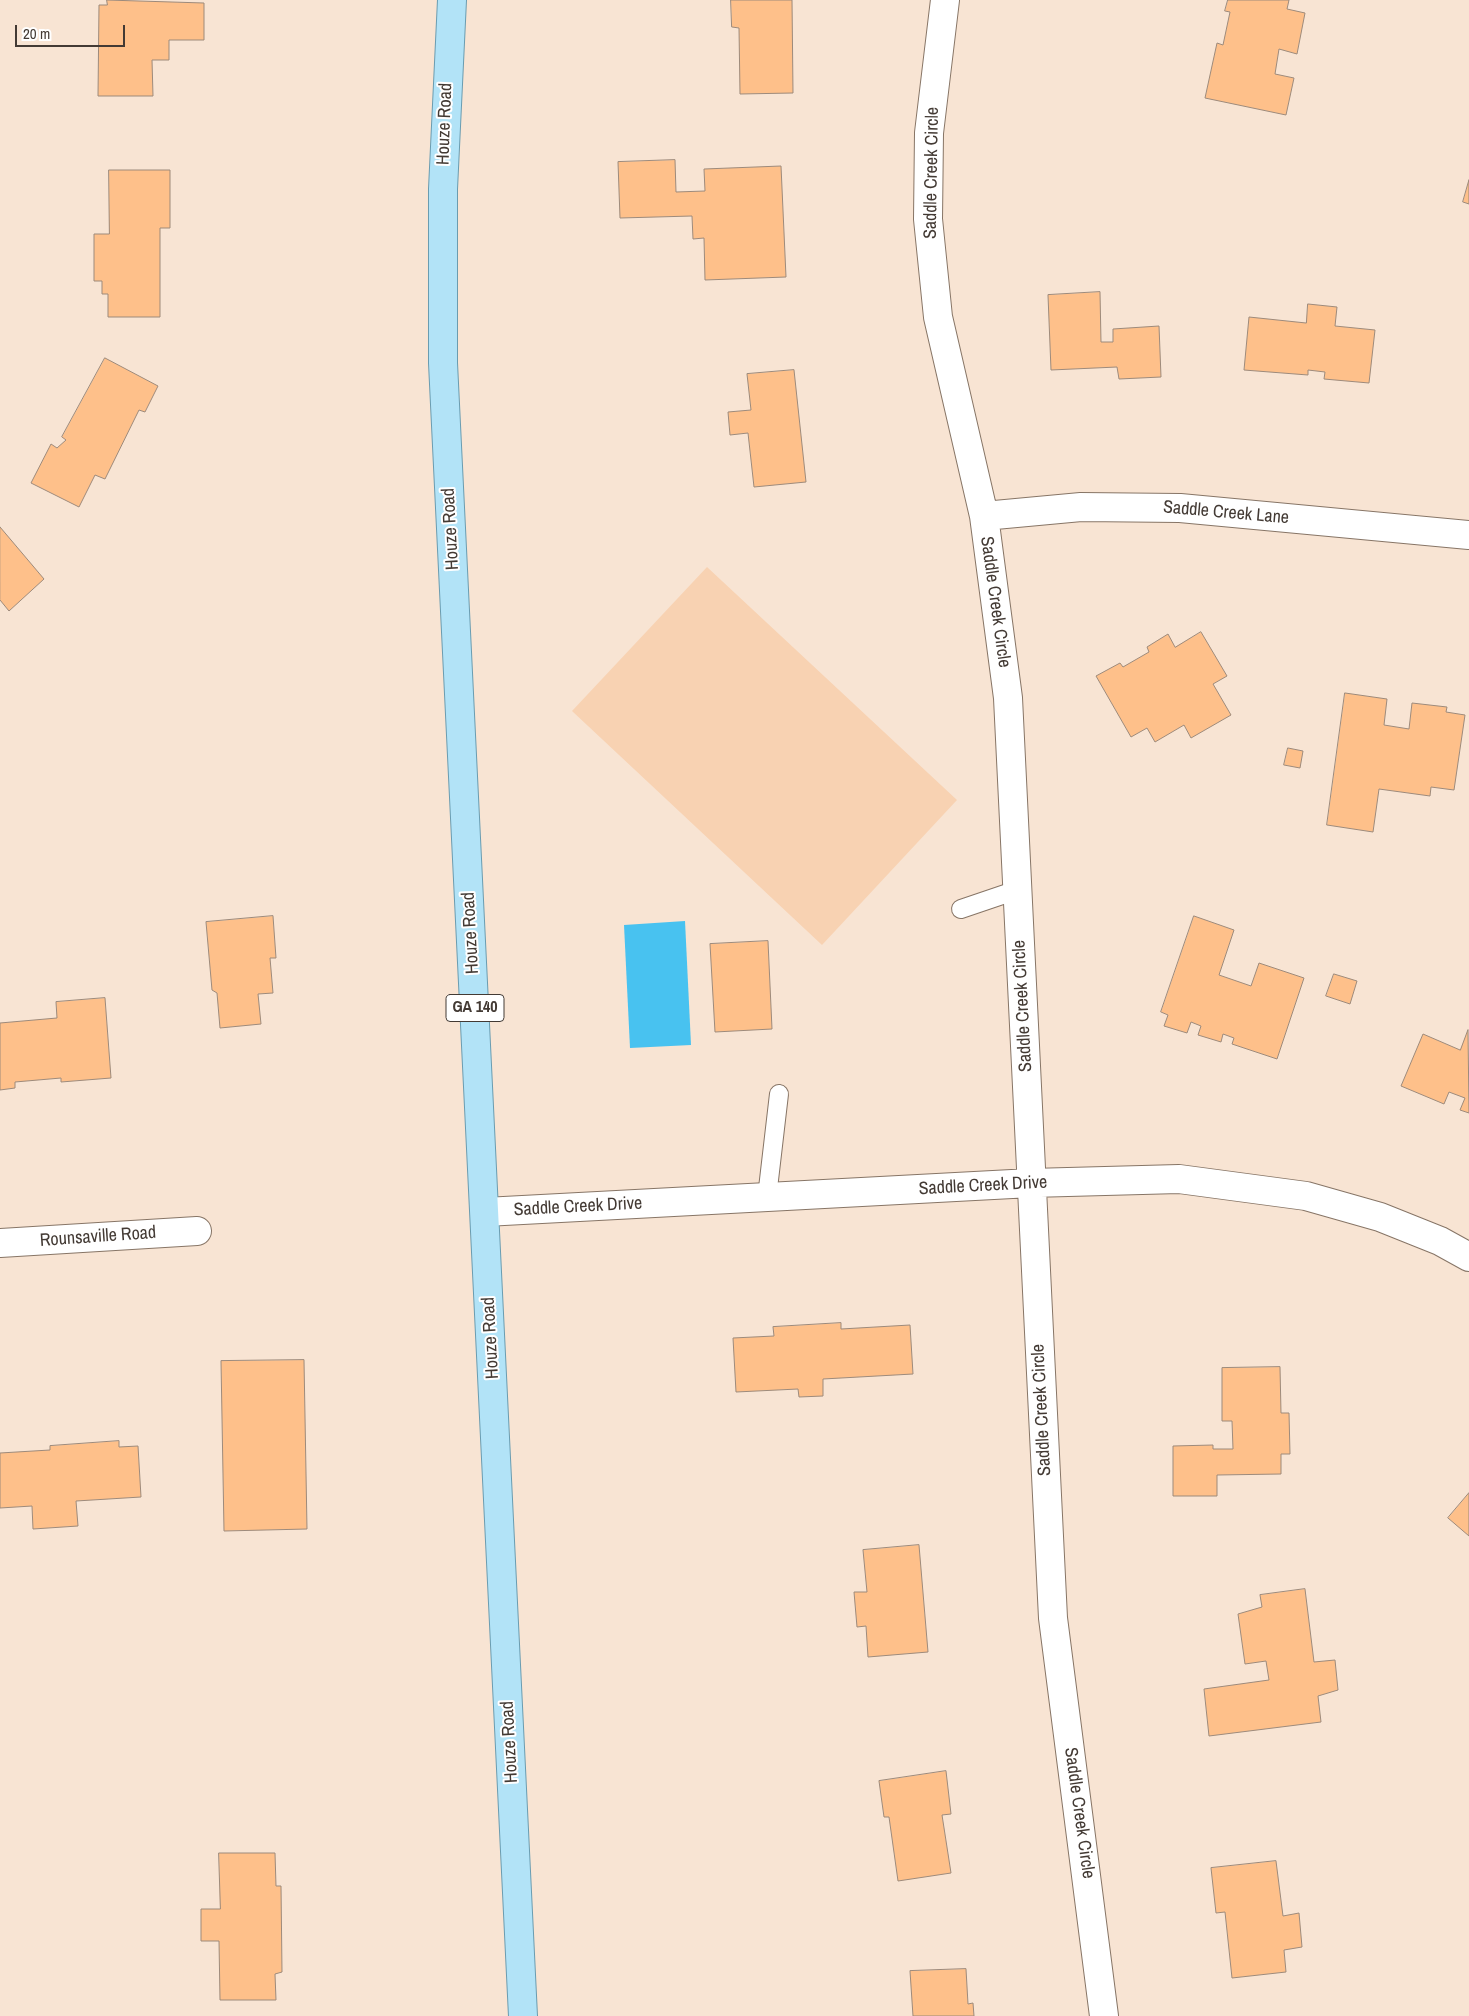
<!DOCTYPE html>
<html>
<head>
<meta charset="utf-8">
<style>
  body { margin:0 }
  #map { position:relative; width:1469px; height:2016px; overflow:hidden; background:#f8e4d3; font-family:"Archivo Narrow",sans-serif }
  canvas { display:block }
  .scale { position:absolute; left:15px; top:25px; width:110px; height:22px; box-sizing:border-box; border:2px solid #433a34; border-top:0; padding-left:6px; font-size:15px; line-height:18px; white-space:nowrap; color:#433a34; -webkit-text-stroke:4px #fff; paint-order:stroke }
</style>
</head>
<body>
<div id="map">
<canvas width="1469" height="2016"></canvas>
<div class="scale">20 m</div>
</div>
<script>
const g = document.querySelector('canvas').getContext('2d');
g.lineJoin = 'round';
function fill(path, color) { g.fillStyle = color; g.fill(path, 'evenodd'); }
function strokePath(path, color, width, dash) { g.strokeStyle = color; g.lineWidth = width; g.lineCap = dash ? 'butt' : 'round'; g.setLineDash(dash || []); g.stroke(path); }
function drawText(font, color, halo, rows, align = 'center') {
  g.font = font + ' "Archivo Narrow",sans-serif'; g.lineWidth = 4; g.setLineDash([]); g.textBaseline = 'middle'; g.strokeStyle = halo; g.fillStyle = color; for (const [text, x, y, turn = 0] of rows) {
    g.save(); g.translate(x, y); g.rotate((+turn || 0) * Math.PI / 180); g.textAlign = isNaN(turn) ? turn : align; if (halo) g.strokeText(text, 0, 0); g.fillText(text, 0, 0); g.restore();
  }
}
fill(new Path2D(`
  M707 567 957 800 822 945 572 711Z`), '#f8d2b2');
fill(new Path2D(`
  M685 921 691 1045 630 1048 624 925Z`), '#48c2f0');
const building = new Path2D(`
  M107 0 204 3V40H169V60H152L153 96H98L99 5H107Z
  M731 0H792L793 93 740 94 739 28 732 27Z
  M1228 0H1289L1287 9 1305 13 1297 54 1279 49 1275 74 1294 78 1286 115 1205 98 1217 43 1223 45 1230 12 1225 11Z
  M675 160 676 192 705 191 704 169 781 166 786 277 705 280 704 238 693 239 692 216 620 218 618 162Z
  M109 170H170V228H160V317H108V294H102V281H94V234H109Z
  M1469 180V204L1463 202Z
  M1100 292 1101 342H1113V329L1159 326 1161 377 1119 379 1117 367 1051 370 1048 295Z
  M1308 304 1337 307 1335 326 1375 330 1369 383 1324 379 1325 372 1308 370V375L1244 370 1249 317 1306 323Z
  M105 358 158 386 145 412 139 410 105 479 95 475 79 507 31 483 51 444 57 448 66 440 62 437Z
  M794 370 806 482 754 487 748 433 730 435 728 412 751 410 747 374Z
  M0 527 44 579 9 611 0 600Z
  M1201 632 1227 676 1213 684 1231 715 1191 738 1184 725 1155 742 1147 728 1131 737 1096 676 1120 663 1123 667 1149 652 1147 647 1168 634 1175 647Z
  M1345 693 1387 699 1384 725 1409 729 1412 703 1447 707 1446 712 1465 715 1454 790 1431 787 1430 796 1379 789 1373 832 1327 825Z
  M1288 748 1303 751 1300 768 1284 765Z
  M273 916 276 958H270L273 993 258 994 261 1024 220 1028 217 993 212 990 206 922Z
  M1194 916 1234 930 1219 975 1251 986 1259 963 1304 978 1277 1059 1232 1044 1234 1038 1223 1034 1221 1042 1198 1035 1201 1026 1191 1022 1187 1033 1164 1026 1168 1015 1161 1012Z
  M768 941 772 1029 715 1032 710 944Z
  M1334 974 1357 981 1350 1004 1326 996Z
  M105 998 111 1078 61 1082V1078L15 1082V1088L0 1090V1023L57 1018 56 1002Z
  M1468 1030 1469 1113 1460 1110 1465 1098 1449 1092 1444 1104 1401 1086 1423 1034 1460 1050Z
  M841 1323V1329L910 1325 913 1374 823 1379V1396L799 1397 798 1389 736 1392 733 1338 774 1336 773 1327Z
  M304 1360 307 1529 224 1531 221 1361Z
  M1280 1367 1281 1413H1289L1290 1454H1281V1474L1217 1475V1496H1173V1446L1213 1445V1449H1233L1232 1421H1222V1368Z
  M119 1441V1447L138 1446 141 1497 76 1501 78 1526 33 1529 32 1506 0 1508V1453L50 1450V1446Z
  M1469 1493V1536L1448 1518Z
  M919 1545 928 1652 868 1657 866 1626 857 1627 854 1592H867L863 1550Z
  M1305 1589 1314 1662 1335 1660 1338 1690 1318 1696 1321 1722 1209 1736 1204 1689 1269 1680 1266 1661 1245 1664 1238 1614 1262 1607 1260 1595Z
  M946 1771 951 1814 942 1815 951 1873 898 1881 889 1817H884L879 1781Z
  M219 1853H275L276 1886H281L282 1972 275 1974 276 2000H220L219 1941H201V1909H220Z
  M1276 1861 1283 1916 1299 1913 1302 1947 1284 1950 1286 1972 1232 1978 1225 1912 1216 1913 1211 1868Z
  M966 1969 968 2004 973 2003 974 2016H913L910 1971Z`);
fill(building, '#fec08a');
strokePath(building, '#9d8a7b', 1);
const service = new Path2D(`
  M961 909 1017 890
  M767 1197 779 1094`);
const minor = new Path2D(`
  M945 0 929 133 928 219 938 317 984 516 1008 698 1053 1618 1104 2016
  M984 516 1081 507 1180 508 1469 535
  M485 1212 1031 1183 1179 1179 1306 1196 1380 1217 1440 1241 1469 1257
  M0 1243 197 1231`);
const primary = new Path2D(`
  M452 0 443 189V363L523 2016`);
strokePath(service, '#877566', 20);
strokePath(minor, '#877566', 30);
strokePath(primary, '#6a9cb0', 30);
strokePath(service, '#fff', 18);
strokePath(minor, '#fff', 28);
strokePath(primary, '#b2e3f7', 28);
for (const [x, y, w] of [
  [475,1008,58]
]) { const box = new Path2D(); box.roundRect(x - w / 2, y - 13.5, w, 27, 4); g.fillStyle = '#fff'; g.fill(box); strokePath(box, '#433a34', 1); }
drawText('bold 16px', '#433a34', null, [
  ["GA 140",475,1008]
]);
drawText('18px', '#433a34', '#fff', [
  ["Houze Road",445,124,-88],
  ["Saddle Creek Circle",932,173,-89],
  ["Saddle Creek Lane",1226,513,5],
  ["Houze Road",451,529,-93],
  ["Saddle Creek Circle",995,602,82],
  ["Houze Road",471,933,-93],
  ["Saddle Creek Circle",1023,1006,-93],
  ["Saddle Creek Drive",983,1186,-3],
  ["Saddle Creek Drive",578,1207,-3],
  ["Rounsaville Road",98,1237,-4],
  ["Houze Road",491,1338,-93],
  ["Saddle Creek Circle",1042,1410,-93],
  ["Houze Road",510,1742,-93],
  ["Saddle Creek Circle",1079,1813,82]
]);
</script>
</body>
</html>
